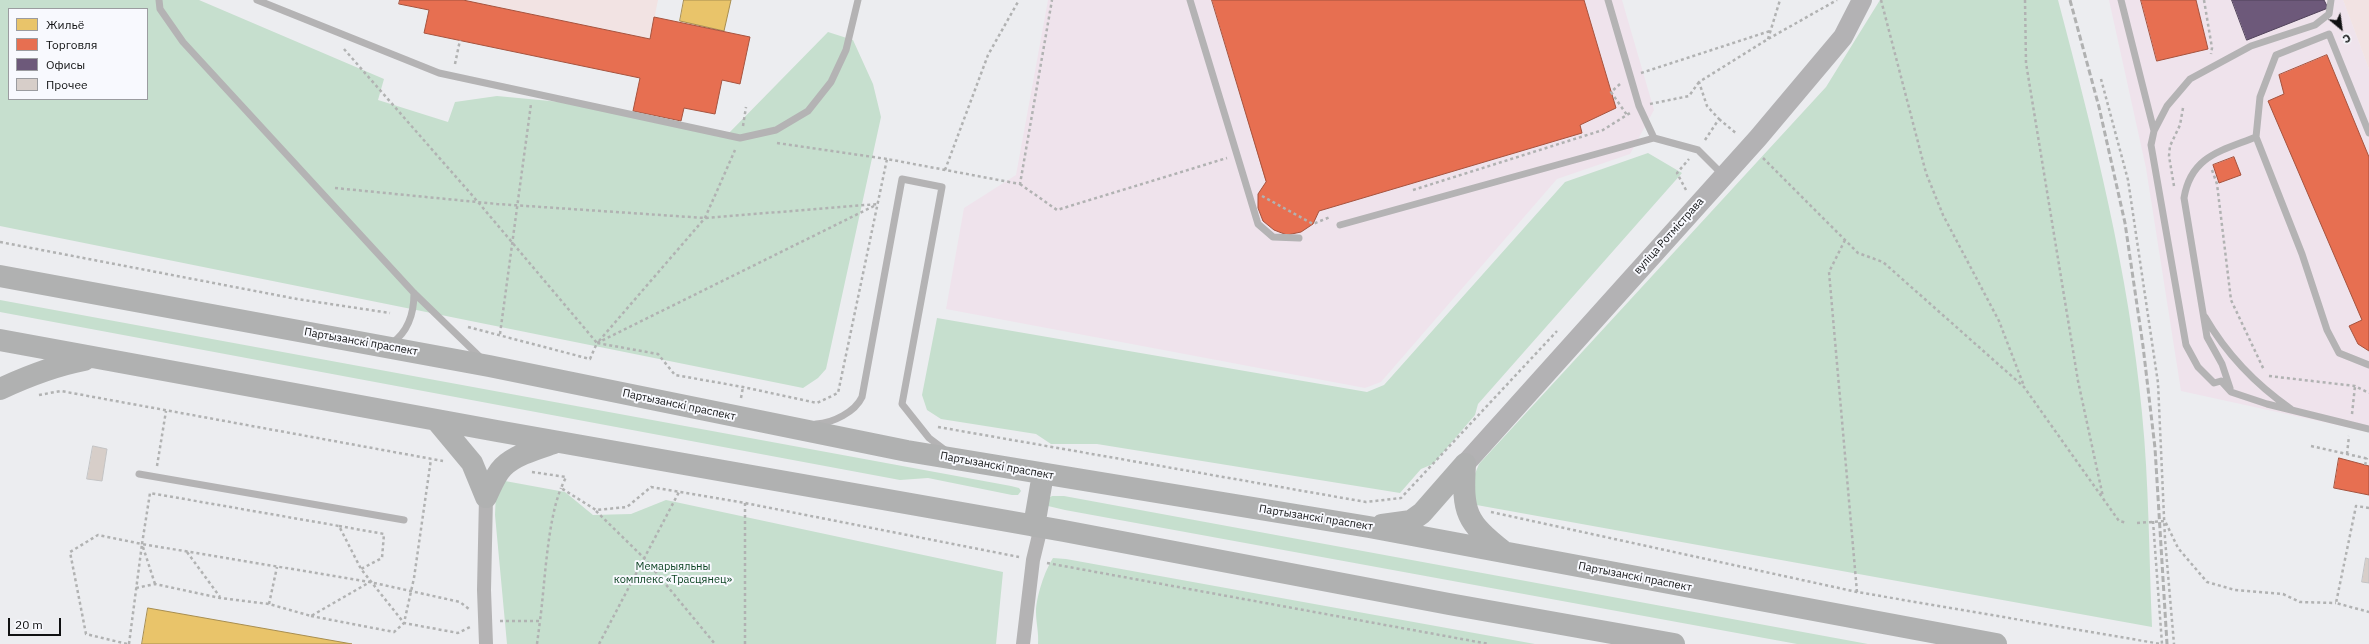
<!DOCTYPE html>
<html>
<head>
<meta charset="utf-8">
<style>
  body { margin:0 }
  #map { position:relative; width:2369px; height:644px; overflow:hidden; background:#ecedf0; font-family:"IBM Plex Sans",sans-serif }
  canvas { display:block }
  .legend { position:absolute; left:8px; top:8px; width:140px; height:92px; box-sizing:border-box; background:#f8f9fe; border:1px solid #9b9ca0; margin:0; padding:5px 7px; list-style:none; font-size:12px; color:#101112 }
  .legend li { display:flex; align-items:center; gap:8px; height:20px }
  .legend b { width:20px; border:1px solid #9b9ca0 }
  .north { position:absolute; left:2321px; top:8px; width:40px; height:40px; -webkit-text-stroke:3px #f8f9fe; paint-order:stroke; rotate:151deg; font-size:11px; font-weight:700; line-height:16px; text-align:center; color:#101112 }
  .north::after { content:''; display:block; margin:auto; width:14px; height:18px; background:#101112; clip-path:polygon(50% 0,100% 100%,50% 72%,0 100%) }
  .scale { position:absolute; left:8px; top:618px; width:53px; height:18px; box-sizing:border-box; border:2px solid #101112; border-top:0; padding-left:5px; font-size:12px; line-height:14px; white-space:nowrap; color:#101112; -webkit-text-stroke:3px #f8f9fe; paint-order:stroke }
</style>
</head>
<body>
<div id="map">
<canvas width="2369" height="644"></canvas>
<ul class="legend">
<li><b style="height:11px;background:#e9c46a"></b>Жильё</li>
<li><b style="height:11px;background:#e76f51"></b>Торговля</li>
<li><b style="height:11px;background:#6d597a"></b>Офисы</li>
<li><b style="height:11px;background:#d7cec9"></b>Прочее</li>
</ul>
<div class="north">С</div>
<div class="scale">20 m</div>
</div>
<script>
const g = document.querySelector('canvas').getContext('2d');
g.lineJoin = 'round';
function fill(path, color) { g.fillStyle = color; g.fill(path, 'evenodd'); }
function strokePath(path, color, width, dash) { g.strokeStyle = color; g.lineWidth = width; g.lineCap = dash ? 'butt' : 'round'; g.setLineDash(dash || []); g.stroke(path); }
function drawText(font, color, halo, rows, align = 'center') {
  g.font = font + ' "IBM Plex Sans",sans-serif'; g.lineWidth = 4; g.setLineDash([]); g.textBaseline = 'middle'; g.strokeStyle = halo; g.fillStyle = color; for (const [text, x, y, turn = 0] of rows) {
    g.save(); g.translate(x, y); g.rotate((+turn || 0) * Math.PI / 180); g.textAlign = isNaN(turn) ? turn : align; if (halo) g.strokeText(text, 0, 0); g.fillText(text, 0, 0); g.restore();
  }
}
fill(new Path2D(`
  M1048 0H1622L1654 110 1630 154 1557 179 1381 382 1365 388 946 309 964 208 1016 175Z
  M2109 0H2343L2369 69V432L2181 391 2146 168Z`), '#efe3ec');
fill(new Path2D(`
  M466 0H658L650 39Z
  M2343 0H2369V69Z`), '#f2e3e3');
fill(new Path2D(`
  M0 0H199L384 79 378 100 448 122 455 102 497 96 582 104 726 136 828 32 853 40 873 84 881 117 826 369 818 378 803 388 0 226ZM9 9H147V99H9Z
  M1880 0H2058C2094 136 2129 273 2142 413 2149 483 2149 556 2152 627L1471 504 1470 486 1479 464 1826 87Z
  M1648 153 1682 173 1478 404 1475 415 1433 464 1421 469 1400 493 1097 444H1051L1036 434 941 419 927 410 922 395 937 318 1367 392 1384 385 1565 182Z
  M0 300 1011 486 1019 488 1021 491 1018 495H1012L928 478 900 480 0 312Z
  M505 481 565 492 593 515 631 514 666 500 1003 572 996 644H507L495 515 496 491Z
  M1052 496H1064L1868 644H1797L1065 510 1048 506 1046 500Z
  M1053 558 1066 559 1535 644H1038C1039 633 1036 623 1036 612 1036 597 1045 570 1053 558Z`), '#c6dfce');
const homes = new Path2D(`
  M684 0H731L724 31 680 21Z
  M148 608 352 644H142Z`);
fill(homes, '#e9c46a');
strokePath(homes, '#a88e50', 1);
const shops = new Path2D(`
  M400 0H463L650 39 654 17 750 37 740 84 722 80 715 114 684 108 681 121 633 111 640 78 424 33 429 10 399 4Z
  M1212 0H1584L1616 108 1580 125 1582 133 1319 211 1313 224 1301 232 1287 235 1274 230 1263 221 1258 208V194L1266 182Z
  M2141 0H2196L2208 49 2157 61Z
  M2327 55 2369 157V351L2358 344 2349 326 2362 320 2268 101 2284 94 2279 75Z
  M2234 157 2241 175 2219 183 2213 165Z
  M2339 458 2369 466V495L2334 488Z`);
fill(shops, '#e76f51');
strokePath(shops, '#a6533e', 1);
const offices = new Path2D(`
  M2232 0H2324L2328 8 2247 40Z`);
fill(offices, '#6d597a');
strokePath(offices, '#51435b', 1);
const building = new Path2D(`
  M93 446 107 449 102 481 87 479Z
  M2366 558 2369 559V583L2362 582Z`);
fill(building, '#d7cec9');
strokePath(building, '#c3c3c4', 1);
strokePath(new Path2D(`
  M1881 0 1926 173 1943 215 1999 321 2024 386
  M2025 0 2026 63 2078 381 2103 497
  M2204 0 2212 48 2211 54
  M1768 39 1780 0
  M344 49 478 202 597 343
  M455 64 460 40
  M1641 73 1770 31
  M2101 79 2128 180 2158 383 2165 539 2174 644
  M1620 84 1611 92 1627 115
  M1650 104 1689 96 1699 82
  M1719 119 1737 134
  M743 126 746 107
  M1705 140 1719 119 1707 106 1699 82 1768 39 1837 0
  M777 143 887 159
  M1763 158 1858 253 1883 262 2024 387 2119 521 2127 523
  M945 170 988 55 1019 0
  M2212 170 2217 184 2231 300 2264 370
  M1020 184 1057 210 1227 158
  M2174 186 2169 156 2170 146 2180 125 2183 108
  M335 188 497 204 705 218 878 204
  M1413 190 1603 130 1630 113
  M1686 190 1677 173 1689 159
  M1262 196 1313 224 1330 217
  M1845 240 1829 272 1857 592
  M0 242 297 299 390 313
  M468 327 590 359 597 343 658 354 675 375 743 387 817 403 838 393 887 159 1020 184 1052 0
  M500 334 531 104
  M599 341 705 218 735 150
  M597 343 876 205
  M2269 376 2355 386 2369 393
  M39 395 61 391 443 461
  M741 398 743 387
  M2352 414 2355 386
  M938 427 1366 502 1401 498 1557 331
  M2311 446 2369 459
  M2347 454 2349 436
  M2365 465 2367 458
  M157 466 166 411
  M532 472 566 477 561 488 596 510 627 507 651 487 745 503 1019 557
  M745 503V644
  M2369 508 2356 506 2336 603 2369 612
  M596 511 644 558 715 644
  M1491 512 1857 592 2161 644
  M2153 521 2162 644
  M2137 523 2165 521 2178 548 2207 582 2235 590 2283 594 2300 602 2336 603
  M339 526 384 534 382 558 361 569
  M187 552 220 597
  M1047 563 1489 644
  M155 584 142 544 150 493 339 526 361 569 404 623 458 633 470 627
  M136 588 155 584 220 598 269 604 311 616 370 582
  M269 604 277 567
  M311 616 394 632 404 623 414 578 431 459
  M500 621H540C545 583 547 523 561 488
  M127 644 86 634 70 552 98 535 142 544
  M129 644 142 544 370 582 460 602 469 609
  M537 644 540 621
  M599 644 679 492`), '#b1b2b2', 2.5, [3, 3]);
strokePath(new Path2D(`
  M159 0 160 9 183 42 414 293 481 358
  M257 0 439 73 740 138 776 130 808 111 831 82 846 50 858 0
  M1190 0 1258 224 1273 237 1299 238
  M1608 0 1639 106 1654 138
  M2121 0 2154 131
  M2331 0 2329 14 2315 25 2251 46 2190 79 2167 106 2154 131 2151 145 2186 345 2198 367 2214 383 2221 381 2231 392 2267 404 2369 429
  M2256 137 2260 97 2276 55 2329 34 2369 133
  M1340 225 1654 138 1698 150 1723 175
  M2205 317C2227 355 2255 384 2291 409
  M392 343C409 331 414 313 414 293
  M2230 388 2222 364 2207 337 2184 198C2191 156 2221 151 2256 137L2302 254 2327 330 2339 353 2369 365
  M816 424C833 423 855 412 862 397L902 179 942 187 902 404 929 438 945 450
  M139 474 404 520`), '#b4b3b4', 7);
strokePath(new Path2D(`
  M486 644 484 590 486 497
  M1023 644 1033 560 1041 527`), '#b4b3b4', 14);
strokePath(new Path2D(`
  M1465 464 1758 138 1843 37 1862 0`), '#b3b2b4', 20);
strokePath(new Path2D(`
  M0 276 489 366 907 451 1369 527 1996 644
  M0 340 497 431 1064 531 1449 604 1674 644
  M0 389C28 376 53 366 84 360
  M437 421 472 463 486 497
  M1465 464C1462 513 1466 522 1504 552
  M486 497C491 487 495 475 503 467 516 454 540 448 557 442
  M1382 525 1411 521 1422 513 1465 464
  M1034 526 1043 474`), '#b0b1b1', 22);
strokePath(new Path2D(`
  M2070 0 2099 107 2125 223 2143 346 2155 448 2167 644`), '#b0b1b1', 3, [6, 3]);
drawText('11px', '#101112', '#f8f9fe', [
  ["вуліца Ротмістрава",1669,236,-48],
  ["Партызанскі праспект",361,342,10],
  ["Партызанскі праспект",679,405,12],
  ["Партызанскі праспект",997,466,10],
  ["Партызанскі праспект",1316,518,9],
  ["Партызанскі праспект",1635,577,11]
]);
drawText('11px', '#0e4524', '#f8f9fe', [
  ["Мемарыяльны",673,567],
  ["комплекс «Трасцянец»",673,580]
]);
</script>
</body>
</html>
